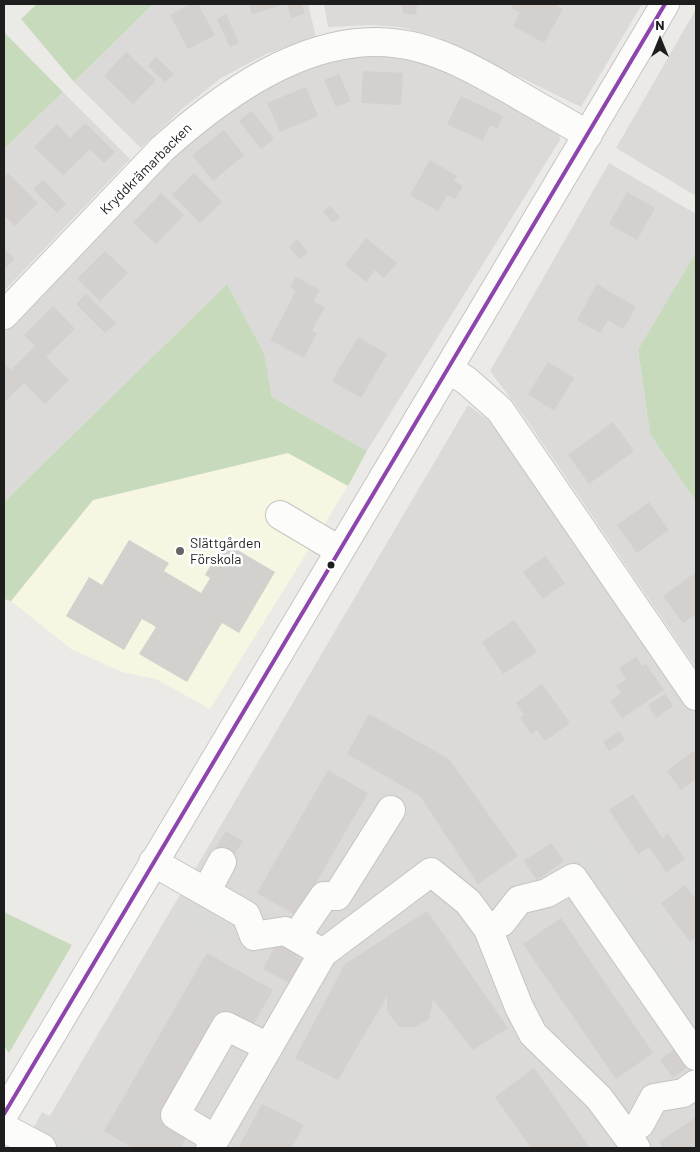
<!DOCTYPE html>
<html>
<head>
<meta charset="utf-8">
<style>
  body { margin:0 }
  #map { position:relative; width:700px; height:1152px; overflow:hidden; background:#eceae7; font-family:Barlow,sans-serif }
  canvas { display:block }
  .frame { position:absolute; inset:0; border:5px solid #1e1e1e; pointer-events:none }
  .north { position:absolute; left:635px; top:15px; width:50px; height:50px; -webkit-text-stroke:4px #fff; paint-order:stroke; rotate:0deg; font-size:14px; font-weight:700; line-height:20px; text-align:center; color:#1e1e1e }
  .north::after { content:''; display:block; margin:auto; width:18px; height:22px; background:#1e1e1e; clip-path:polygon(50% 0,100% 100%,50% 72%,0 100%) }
</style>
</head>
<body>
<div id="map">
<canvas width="700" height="1152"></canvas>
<div class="frame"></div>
<div class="north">N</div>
</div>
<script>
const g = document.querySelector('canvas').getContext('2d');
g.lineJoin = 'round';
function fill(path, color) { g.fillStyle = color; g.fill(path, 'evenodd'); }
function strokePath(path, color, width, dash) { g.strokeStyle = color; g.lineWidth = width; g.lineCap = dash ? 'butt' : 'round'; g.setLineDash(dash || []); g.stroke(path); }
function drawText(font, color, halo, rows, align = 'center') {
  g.font = font + ' Barlow,sans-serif'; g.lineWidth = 5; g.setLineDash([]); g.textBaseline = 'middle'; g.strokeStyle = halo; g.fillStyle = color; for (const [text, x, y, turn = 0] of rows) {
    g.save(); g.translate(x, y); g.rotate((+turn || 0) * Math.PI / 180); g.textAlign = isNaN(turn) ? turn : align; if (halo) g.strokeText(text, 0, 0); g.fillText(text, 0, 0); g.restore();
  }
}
fill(new Path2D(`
  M153 4H308L316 37 266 54 221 78 182 109 141 148 74 82Z
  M324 4H642L581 107 438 37 400 27 371 25 328 27Z
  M696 9V196L616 148Z
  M384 53 421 59 462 74 558 129 560 140 367 451 272 397 264 353 227 284 4 502V333L147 178 243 94 321 61Z
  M63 92 130 159 4 291V149Z
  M609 163 696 214V252L638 351 650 434 696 502V668L524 416 490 371Z
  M468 405 496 426 696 713V1148H31Z`), '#dbdad8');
fill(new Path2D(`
  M288 453 348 486 210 709 156 679 122 672 71 649 11 601 93 500Z`), '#f6f6e2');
fill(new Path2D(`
  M589 836 696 994V1030L573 847Z
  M185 901 228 925 220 939 177 914Z
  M42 1112 99 1143 96 1148H59L31 1133Z`), '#dadad8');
fill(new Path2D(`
  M37 4H153L74 82 21 19Z
  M4 32 63 92 4 149Z
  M696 252V502L650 434 638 350Z
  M227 284 264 353 272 397 367 451 348 486 288 453 93 500 11 601 4 599V502Z
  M4 912 72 945 9 1053 4 1046Z`), '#c7dbbc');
fill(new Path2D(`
  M191 4H198L215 35 188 49 170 15Z
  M249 4H285L252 14Z
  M287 4H302L305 14 291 18Z
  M403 4H417L416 15 402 13Z
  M514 4H554L563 9 544 43 513 26 520 13 512 8Z
  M226 14 239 43 230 47 217 19Z
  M126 52 156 80 133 104 104 76Z
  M156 57 174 74 165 82 148 66Z
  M363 71 403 73 401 105 361 103Z
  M339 74 351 101 336 107 324 80Z
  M306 87 318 116 280 132 267 103Z
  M461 96 503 116 497 129 490 125 483 141 447 124Z
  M252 111 274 139 261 149 239 121Z
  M85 123 115 152 104 163 90 149 63 175 34 147 57 124 70 138Z
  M224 130 244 155 213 181 192 155Z
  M430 160 457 176 454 181 463 186 455 199 447 195 438 211 410 195Z
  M8 173 38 203 15 226 4 215V178Z
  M194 173 222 202 200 223 172 194Z
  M43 180 66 204 57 213 33 189Z
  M627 192 655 208 637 240 609 224Z
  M161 193 184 215 156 244 133 223Z
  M330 206 340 217 333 223 323 212Z
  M366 238 397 263 384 278 375 270 366 282 345 265Z
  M297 239 308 252 300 259 289 247Z
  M4 249 15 258 6 268 4 265Z
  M105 251 128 273 100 301 77 279Z
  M296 277 320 290 313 301 325 307 312 330 317 333 304 358 270 340 296 291 290 287Z
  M597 284 636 307 623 329 608 320 600 333 577 320Z
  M86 294 116 323 105 333 76 304Z
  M53 306 75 329 46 357 69 380 45 404 24 383 4 402V363L11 370 35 346 24 335Z
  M358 337 387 354 361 398 332 381Z
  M548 362 574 378 554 411 528 394Z
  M613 422 634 451 589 484 568 455Z
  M649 502 669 530 637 553 617 525Z
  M129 540 169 563 164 571 201 593 210 578 205 575 224 542 275 572 239 633 222 623 187 682 139 654 156 627 142 619 124 650 66 616 89 577 102 585Z
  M545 556 565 583 543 599 523 572Z
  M696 572V614L683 623 663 596Z
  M514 620 537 652 503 674 482 642Z
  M636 657 643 666 646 664 664 690 622 718 610 701 621 693 616 686 626 679 619 668Z
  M542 684 570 723 545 741 537 730 531 734 520 718 524 715 516 703Z
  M665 694 673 706 656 718 648 705Z
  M369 714 449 759 518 856 478 884 420 796 347 754Z
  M619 731 625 740 609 751 603 742Z
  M693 751 696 755V779L681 790 667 771Z
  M328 770 368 793 297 916 257 893Z
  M633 794 662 838 668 834 685 859 666 872 649 847 638 854 609 810Z
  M226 831 243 841 228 865 211 855Z
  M551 843 564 861 537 880 524 861Z
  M685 885 696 900V938L690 942 661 903Z
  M427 911 508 1028 473 1050 433 999 429 1019 415 1027H399L387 1011V996L338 1080 295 1058 345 964Z
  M561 918 653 1053 616 1079 523 944Z
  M279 938 300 949 296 957 308 963 295 986 263 969Z
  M207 953 273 990 250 1030 225 1015 166 1117 190 1131 180 1148H133L104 1131Z
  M678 1046 691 1064 673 1078 660 1060Z
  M534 1068 558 1102 590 1148H531L495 1097Z
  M262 1104 304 1125 291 1148H238Z
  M696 1117V1148H663L659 1142Z`), '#d3d0ce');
const minor = new Path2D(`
  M4 315 162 149C229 89 324 21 420 48 453 57 482 74 512 91 537 106 563 120 588 135
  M449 369 467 381 500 410 696 696
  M280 515 339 550
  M153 862 246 915 254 936 285 931 323 953
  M206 892 222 862
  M488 929 502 922 519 900 547 893 573 878 696 1056
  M296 937 324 896H337L391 810
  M4 1114C224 743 446 375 665 4
  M4 1128 42 1148
  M625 1133 640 1124 654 1098 683 1093 696 1084
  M215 1139 175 1115 226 1026 268 1047
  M210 1148 323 953 431 872 468 902 488 929 519 1007 533 1034 599 1098 636 1148`);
strokePath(minor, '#c5c4c3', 30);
strokePath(minor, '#fcfcfb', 28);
strokePath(new Path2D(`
  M4 1114 665 4`), '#8e44ad', 4);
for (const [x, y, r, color] of [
  [180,551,5,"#666564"],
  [331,565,4.5,"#1e1e1e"]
]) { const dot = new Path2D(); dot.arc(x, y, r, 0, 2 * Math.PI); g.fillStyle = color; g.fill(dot); strokePath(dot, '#fff', 2); }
drawText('14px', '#1e1e1e', '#fff', [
  ["Kryddkrämarbacken",146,169,-45]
]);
drawText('14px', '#1e1e1e', '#fff', [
  ["Slättgården",190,543],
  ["Förskola",190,559]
], 'left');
</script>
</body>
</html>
